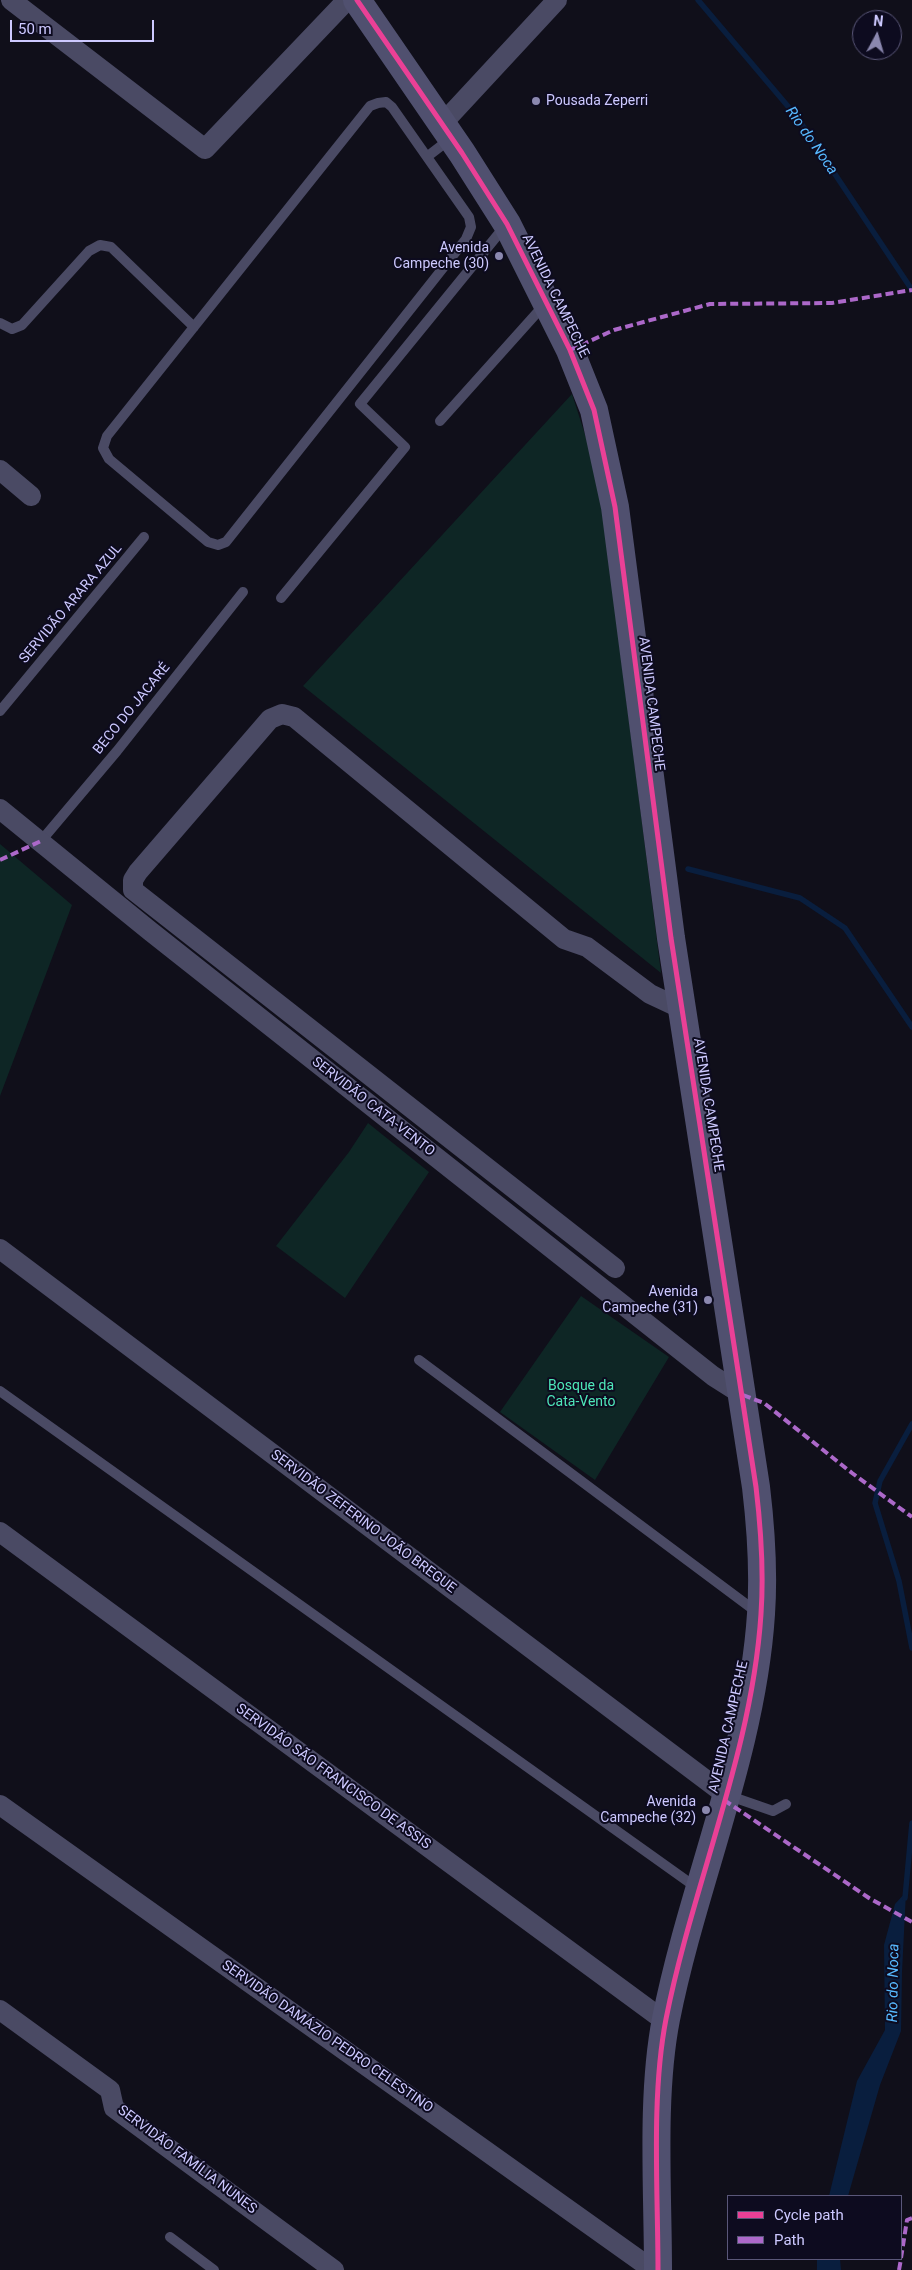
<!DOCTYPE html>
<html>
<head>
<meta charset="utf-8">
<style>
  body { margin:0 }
  #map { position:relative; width:912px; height:2270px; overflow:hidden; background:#100f1a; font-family:Roboto,sans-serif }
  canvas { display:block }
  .legend { position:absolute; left:727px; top:2195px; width:175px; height:65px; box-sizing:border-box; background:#0d0b1f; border:1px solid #5a5779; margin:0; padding:6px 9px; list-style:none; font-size:15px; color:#cdc9ff }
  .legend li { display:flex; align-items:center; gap:10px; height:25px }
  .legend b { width:25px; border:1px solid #5a5779 }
  .north { position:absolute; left:852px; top:10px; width:50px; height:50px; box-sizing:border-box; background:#0d0b1f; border:1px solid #5a5779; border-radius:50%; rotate:6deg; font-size:14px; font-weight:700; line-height:20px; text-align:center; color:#cdc9ff }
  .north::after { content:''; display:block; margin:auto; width:18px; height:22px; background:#8b88af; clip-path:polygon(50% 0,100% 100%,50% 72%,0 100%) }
  .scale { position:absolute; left:10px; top:20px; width:144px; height:22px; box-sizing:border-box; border:2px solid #cdc9ff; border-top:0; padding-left:6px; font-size:15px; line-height:18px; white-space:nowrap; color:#cdc9ff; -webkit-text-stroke:4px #0d0b1f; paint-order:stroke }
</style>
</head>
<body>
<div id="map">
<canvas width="912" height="2270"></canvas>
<ul class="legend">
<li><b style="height:6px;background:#ea4096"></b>Cycle path</li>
<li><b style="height:6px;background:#ac68c9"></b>Path</li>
</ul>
<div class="north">N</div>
<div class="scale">50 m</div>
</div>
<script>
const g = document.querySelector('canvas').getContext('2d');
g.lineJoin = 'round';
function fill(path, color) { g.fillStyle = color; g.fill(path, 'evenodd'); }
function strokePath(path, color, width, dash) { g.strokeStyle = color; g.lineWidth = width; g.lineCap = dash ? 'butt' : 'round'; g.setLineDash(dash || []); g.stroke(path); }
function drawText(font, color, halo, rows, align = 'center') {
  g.font = font + ' Roboto,sans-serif'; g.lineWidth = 4; g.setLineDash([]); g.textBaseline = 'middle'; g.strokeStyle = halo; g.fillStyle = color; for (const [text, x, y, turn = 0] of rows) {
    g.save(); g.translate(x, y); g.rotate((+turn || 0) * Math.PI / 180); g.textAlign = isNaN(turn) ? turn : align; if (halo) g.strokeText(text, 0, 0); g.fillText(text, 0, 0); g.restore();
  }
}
fill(new Path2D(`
  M572 394 598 475 661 973 303 686Z
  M0 844 72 905 0 1096Z
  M368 1123 429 1172 345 1298 276 1246 349 1152Z
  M581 1296 669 1357 595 1480 500 1412Z`), '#0e2625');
fill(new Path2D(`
  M906 1892 902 1972 901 2031 880 2085 848 2196H829L857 2081 885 2030 884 1945 895 1904Z
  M817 2259H840L841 2270H817Z`), '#091e3e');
strokePath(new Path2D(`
  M698 0 797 117 912 290
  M688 869 800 898 845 928 912 1027
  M912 1424 880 1481 875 1503 899 1581 912 1648
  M905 1898 912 1823`), '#091e3e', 5.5);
strokePath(new Path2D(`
  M386 102 392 107 469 217 471 227 466 239 226 542 218 545 208 542 109 459 103 448 107 436 370 106 378 103Z
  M428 156 450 139
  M0 323 12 329 22 325 89 251 100 245 111 247 194 327
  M440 421 544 305
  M281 598 405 447 360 404 505 226
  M0 711 144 537
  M41 841 117 751 243 592
  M419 1360 758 1613
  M0 1391 697 1888
  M727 1795 773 1811 786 1804
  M170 2237 214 2270`), '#4a4a64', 10);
strokePath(new Path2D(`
  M11 0 205 149 347 0
  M442 124 557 0
  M0 470 31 496
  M0 809 150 931 713 1376 743 1395
  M0 1249 726 1795
  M615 1268 133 890V880L138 872 270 719 282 714 294 717 564 939 587 947 650 994 682 1009
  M0 1532 666 2022
  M0 1805 653 2270
  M0 2010 110 2090 114 2108 334 2270`), '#4a4a64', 20);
strokePath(new Path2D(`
  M357 0 462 153 507 224 570 350 594 410 615 507 671 938 756 1487C761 1529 764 1571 761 1614 752 1753 693 1883 666 2019 651 2096 658 2191 658 2270`), '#50506f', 28);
strokePath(new Path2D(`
  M570 350 614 330 710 304 832 303 912 290
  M0 860 41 841
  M743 1395 764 1403 852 1473 912 1517
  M724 1800 869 1898 912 1922
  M901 2258 907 2220 912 2218
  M899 2270 901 2259`), '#ac68c9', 4, [8, 4]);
strokePath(new Path2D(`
  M357 0 462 153 507 224 570 350 594 410 615 507 671 938 756 1487C761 1529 764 1571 761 1614 752 1753 693 1883 666 2019 651 2096 658 2191 658 2270`), '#ea4096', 5);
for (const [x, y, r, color] of [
  [536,101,5,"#8b88af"],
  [499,256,5,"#8b88af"],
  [708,1300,5,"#8b88af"],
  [706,1810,5,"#8b88af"]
]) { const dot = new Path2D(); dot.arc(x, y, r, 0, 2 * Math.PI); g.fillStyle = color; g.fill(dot); strokePath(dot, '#0d0b1f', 2); }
drawText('14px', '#cdc9ff', '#0d0b1f', [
  ["Pousada Zeperri",546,101,"left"],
  ["Avenida",489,248],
  ["Campeche (30)",489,264],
  ["Avenida",698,1292],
  ["Campeche (31)",698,1308],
  ["Avenida",696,1802],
  ["Campeche (32)",696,1818]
], 'right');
drawText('14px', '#cdc9ff', '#0d0b1f', [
  ["AVENIDA CAMPECHE",555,296,64],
  ["SERVIDÃO ARARA AZUL",71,604,-50],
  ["AVENIDA CAMPECHE",651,704,83],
  ["BECO DO JACARÉ",132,709,-51],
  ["AVENIDA CAMPECHE",708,1105,81],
  ["SERVIDÃO CATA-VENTO",373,1107,38],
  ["SERVIDÃO ZEFERINO JOÃO BREGUE",363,1522,37],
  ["AVENIDA CAMPECHE",729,1727,-77],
  ["SERVIDÃO SÃO FRANCISCO DE ASSIS",333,1777,36],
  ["SERVIDÃO DAMÁZIO PEDRO CELESTINO",327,2037,35],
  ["SERVIDÃO FAMÍLIA NUNES",187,2160,37]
]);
drawText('14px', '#4ee7b9', '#0d0b1f', [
  ["Bosque da",581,1386],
  ["Cata-Vento",581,1402]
]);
drawText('italic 15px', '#57b9ff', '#0d0b1f', [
  ["Rio do Noca",811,141,55],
  ["Rio do Noca",894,1983,-89]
]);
</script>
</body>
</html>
